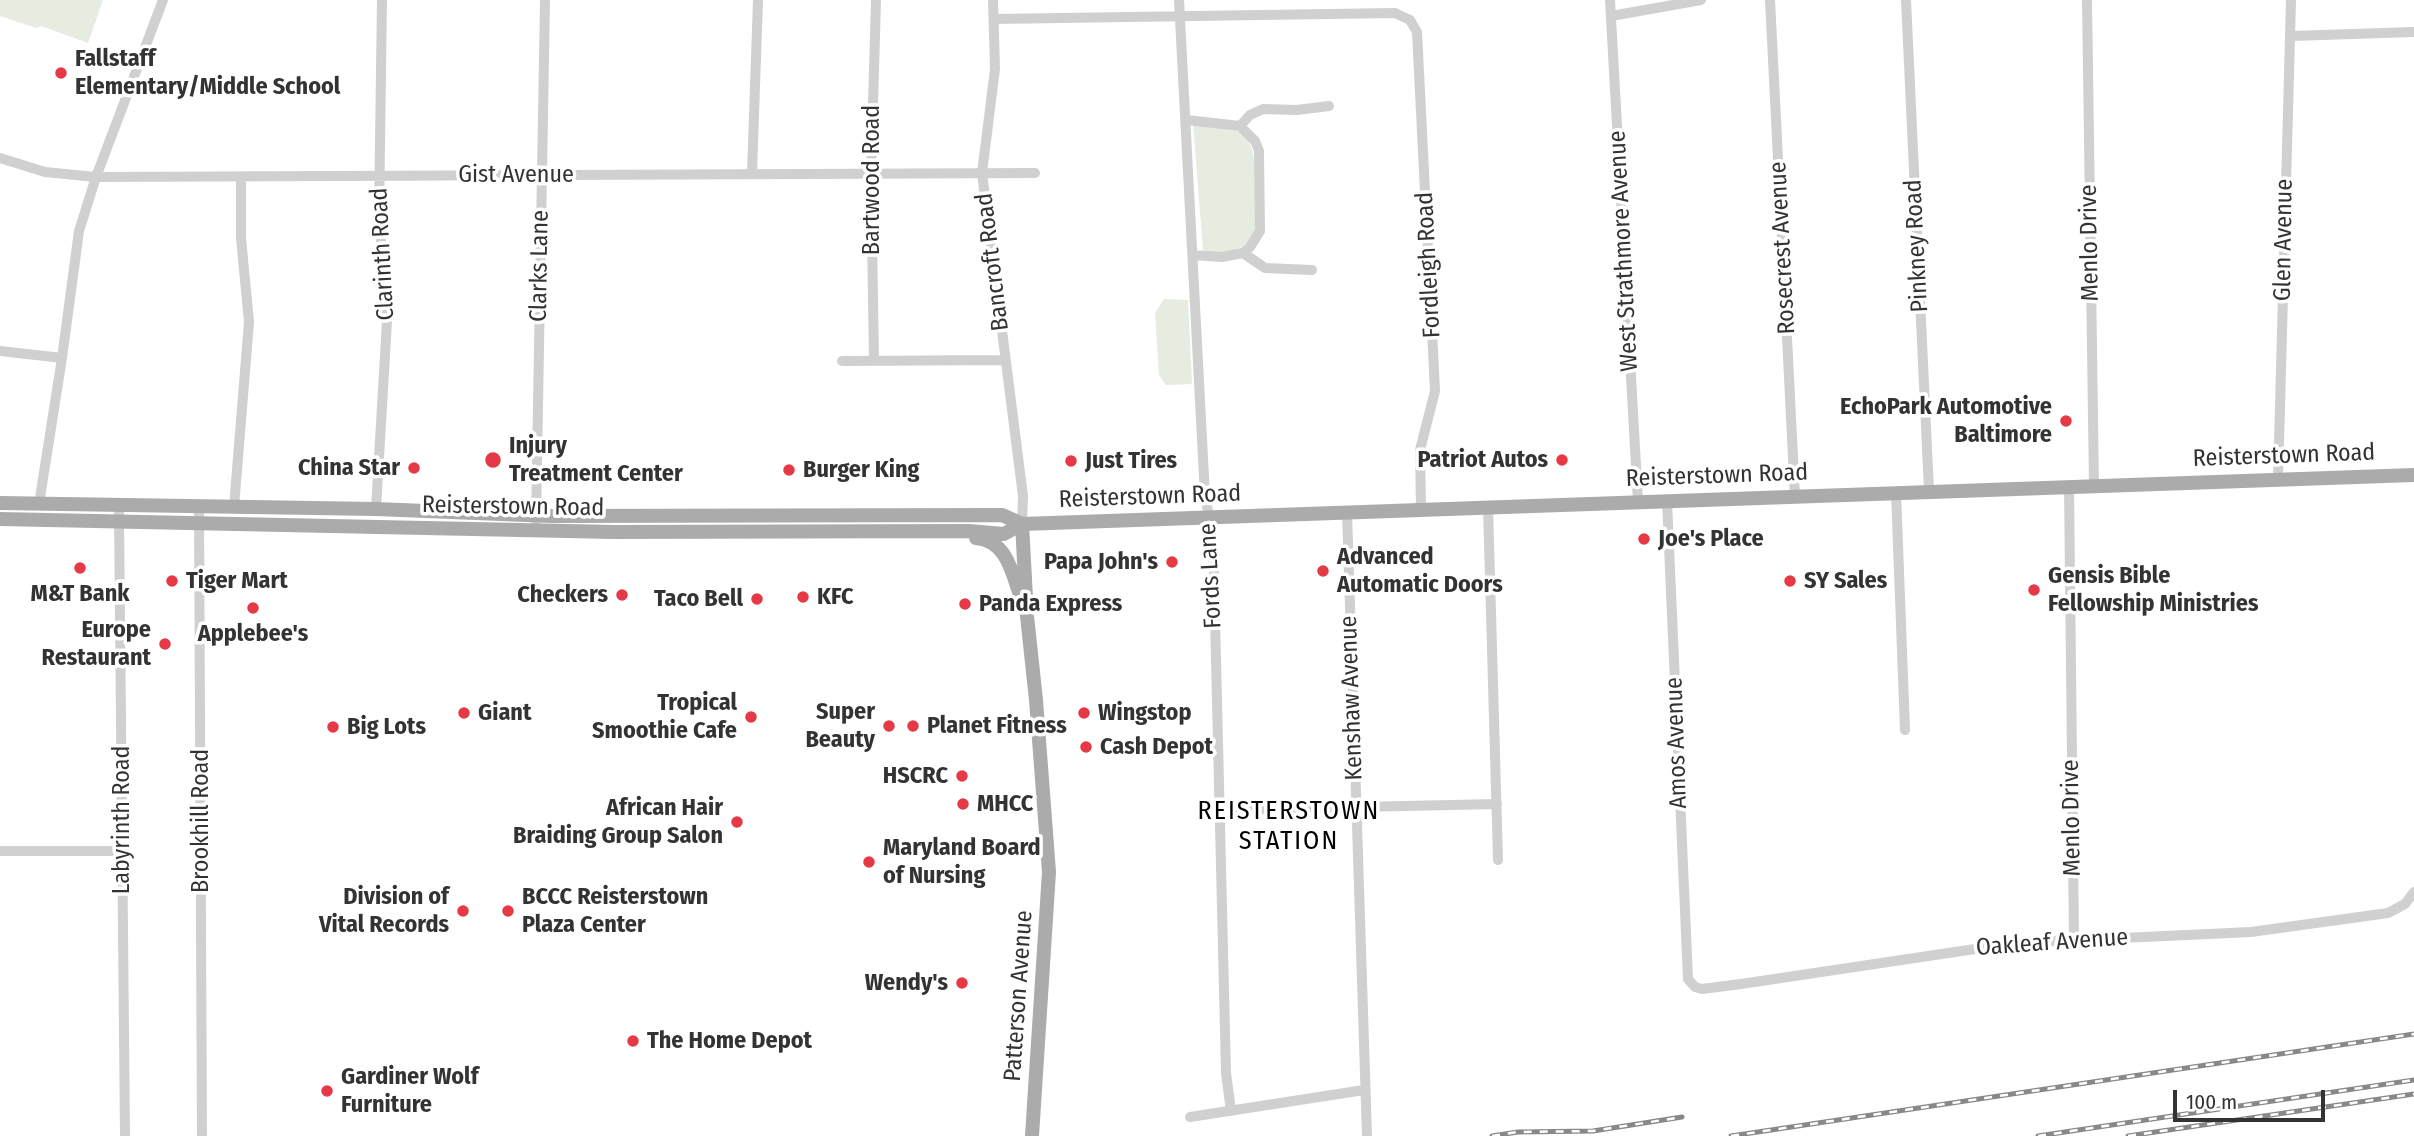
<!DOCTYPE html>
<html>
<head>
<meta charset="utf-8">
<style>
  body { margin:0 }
  #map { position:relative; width:2414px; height:1136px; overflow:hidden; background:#fff; font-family:"Fira Sans Condensed",sans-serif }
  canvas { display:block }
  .scale { position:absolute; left:2173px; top:1090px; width:152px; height:32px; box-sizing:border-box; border:4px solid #333; border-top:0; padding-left:9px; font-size:21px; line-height:24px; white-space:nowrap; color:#333; -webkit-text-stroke:5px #fff; paint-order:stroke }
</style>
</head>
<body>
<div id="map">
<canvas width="2414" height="1136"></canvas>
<div class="scale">100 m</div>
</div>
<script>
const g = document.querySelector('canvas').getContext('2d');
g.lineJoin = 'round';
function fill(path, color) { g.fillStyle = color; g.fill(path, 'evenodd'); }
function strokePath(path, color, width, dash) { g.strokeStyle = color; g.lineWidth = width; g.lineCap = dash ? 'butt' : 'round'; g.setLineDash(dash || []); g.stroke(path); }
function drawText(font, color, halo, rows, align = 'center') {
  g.font = font + ' "Fira Sans Condensed",sans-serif'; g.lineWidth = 7; g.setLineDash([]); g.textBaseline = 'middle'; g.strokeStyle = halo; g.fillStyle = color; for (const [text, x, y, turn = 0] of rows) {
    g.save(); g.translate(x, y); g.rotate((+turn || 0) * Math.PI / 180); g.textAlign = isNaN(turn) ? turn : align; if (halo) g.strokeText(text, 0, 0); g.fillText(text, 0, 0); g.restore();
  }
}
fill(new Path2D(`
  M0 0H103L88 43 41 26 36 28 0 16Z
  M1193 123 1241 132C1263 149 1255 208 1255 235 1240 251 1225 260 1203 250Z
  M1164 299 1188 300 1192 384 1166 385 1159 375 1155 313Z`), '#e6ecdf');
strokePath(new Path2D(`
  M993 0 995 69 982 173 1023 496 1022 524
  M1179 0 1205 496 1213 536 1226 1073 1231 1111
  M1610 0 1638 502
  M1770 0 1795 496
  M1906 0 1929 491
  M2087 0 2094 485
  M1611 16 1701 0
  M994 19 1395 13 1410 20 1417 32 1435 391 1420 450 1421 510
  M2291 36 2414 32
  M1187 120 1240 126 1250 115 1263 109 1297 110 1329 106
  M1240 126 1255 141 1259 151 1260 231 1250 247 1243 253
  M0 158 45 172 96 177 1035 173
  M752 173 758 0
  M1193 255 1222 257 1243 253 1265 268 1312 270
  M0 351 62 358
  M842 361 1004 360
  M874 361 871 174 876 0
  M2278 480 2291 0
  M2069 486 2074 940
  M1896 492 1905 730
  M1667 501 1688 979 1695 987 1702 989 1741 984 2015 943 2251 932 2388 913 2405 904 2414 892
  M39 504 62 358 79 231 96 177 163 0
  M199 507 202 1136
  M234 507 249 322 241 238V177
  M1488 507 1498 860
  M376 509 387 321 379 215 382 0
  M1347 512 1367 1136
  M119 514 125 1136
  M536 521 545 0
  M1219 810 1497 804
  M0 851H122
  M1190 1117 1364 1090`), '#d0d0d0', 10);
strokePath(new Path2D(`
  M0 503 376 509 551 516 1002 515 1022 524 2414 475
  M0 519 614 532 969 531 1004 534 1022 524
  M1022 524 1027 616 1036 700 1049 872 1032 1136
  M976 538C1008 540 1013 577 1022 601`), '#ababab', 14);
const rail = new Path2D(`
  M1492 1136 1518 1132 1593 1131 1682 1117
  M1731 1136 2414 1034
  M2038 1136 2414 1080
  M2128 1136 2414 1094`);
strokePath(rail, '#888', 5);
strokePath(rail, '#fff', 2.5, [8]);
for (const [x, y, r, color] of [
  [61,73,7,"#e63946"],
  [2066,421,7,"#e63946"],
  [493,460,9,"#e63946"],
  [1562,460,7,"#e63946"],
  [1071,461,7,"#e63946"],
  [414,468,7,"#e63946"],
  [789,470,7,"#e63946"],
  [1644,539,7,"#e63946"],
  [1172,562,7,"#e63946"],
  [80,568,7,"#e63946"],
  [1323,571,7,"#e63946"],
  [172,581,7,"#e63946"],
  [1790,581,7,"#e63946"],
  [2034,590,7,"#e63946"],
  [622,595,7,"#e63946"],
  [803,597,7,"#e63946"],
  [757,599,7,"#e63946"],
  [965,604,7,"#e63946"],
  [253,608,7,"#e63946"],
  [165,644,7,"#e63946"],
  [464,713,7,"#e63946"],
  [1084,713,7,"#e63946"],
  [751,717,7,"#e63946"],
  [889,726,7,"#e63946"],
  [913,726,7,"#e63946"],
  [333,727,7,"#e63946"],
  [1086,747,7,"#e63946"],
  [962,776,7,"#e63946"],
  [963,804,7,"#e63946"],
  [737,822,7,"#e63946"],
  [869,862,7,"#e63946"],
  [463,911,7,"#e63946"],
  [508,911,7,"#e63946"],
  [962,983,7,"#e63946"],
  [633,1041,7,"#e63946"],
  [327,1091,7,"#e63946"]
]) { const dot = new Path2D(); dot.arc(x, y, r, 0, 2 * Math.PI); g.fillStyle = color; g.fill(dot); strokePath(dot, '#fff', 2.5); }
drawText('bold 24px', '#333', '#fff', [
  ["Fallstaff",75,59],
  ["Elementary/Middle School",75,87],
  ["EchoPark Automotive",2052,407,"right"],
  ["Baltimore",2052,435,"right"],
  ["Injury",509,446],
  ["Treatment Center",509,474],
  ["Patriot Autos",1548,460,"right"],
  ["Just Tires",1085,461],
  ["China Star",400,468,"right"],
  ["Burger King",803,470],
  ["Joe's Place",1658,539],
  ["Advanced",1337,557],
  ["Automatic Doors",1337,585],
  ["Papa John's",1158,562,"right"],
  ["Gensis Bible",2048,576],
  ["Fellowship Ministries",2048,604],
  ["Tiger Mart",186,581],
  ["SY Sales",1804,581],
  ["M&T Bank",80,594,"center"],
  ["Checkers",608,595,"right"],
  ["KFC",817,597],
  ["Taco Bell",743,599,"right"],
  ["Panda Express",979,604],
  ["Europe",151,630,"right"],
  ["Restaurant",151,658,"right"],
  ["Applebee's",253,634,"center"],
  ["Tropical",737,703,"right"],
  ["Smoothie Cafe",737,731,"right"],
  ["Super",875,712,"right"],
  ["Beauty",875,740,"right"],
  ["Giant",478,713],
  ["Wingstop",1098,713],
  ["Planet Fitness",927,726],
  ["Big Lots",347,727],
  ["Cash Depot",1100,747],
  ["HSCRC",948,776,"right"],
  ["MHCC",977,804],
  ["African Hair",723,808,"right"],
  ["Braiding Group Salon",723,836,"right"],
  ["Maryland Board",883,848],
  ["of Nursing",883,876],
  ["Division of",449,897,"right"],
  ["Vital Records",449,925,"right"],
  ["BCCC Reisterstown",522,897],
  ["Plaza Center",522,925],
  ["Wendy's",948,983,"right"],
  ["The Home Depot",647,1041],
  ["Gardiner Wolf",341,1077],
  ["Furniture",341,1105]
], 'left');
drawText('24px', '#333', '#fff', [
  ["Gist Avenue",516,175],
  ["Bartwood Road",872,180,-90],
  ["Glen Avenue",2284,240,-89],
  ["Menlo Drive",2090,243,-91],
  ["Pinkney Road",1917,246,-93],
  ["Rosecrest Avenue",1783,248,-93],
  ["West Strathmore Avenue",1624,251,-93],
  ["Clarinth Road",383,254,-93],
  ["Bancroft Road",993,262,-97],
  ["Fordleigh Road",1429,265,-93],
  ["Clarks Lane",540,266,-89],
  ["Reisterstown Road",2284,456,-2],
  ["Reisterstown Road",1717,476,-2],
  ["Reisterstown Road",1150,497,-2],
  ["Reisterstown Road",513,507,1],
  ["Fords Lane",1211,576,-93],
  ["Kenshaw Avenue",1352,698,-92],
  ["Amos Avenue",1677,743,-92],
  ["Menlo Drive",2072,818,-91],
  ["Labyrinth Road",122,820,-90],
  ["Brookhill Road",201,821,-90],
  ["Oakleaf Avenue",2052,943,-4],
  ["Patterson Avenue",1019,996,-86]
]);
g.letterSpacing = '2px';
drawText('26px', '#000', '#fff', [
  ["REISTERSTOWN",1289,812],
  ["STATION",1289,842]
]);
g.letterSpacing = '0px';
</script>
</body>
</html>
